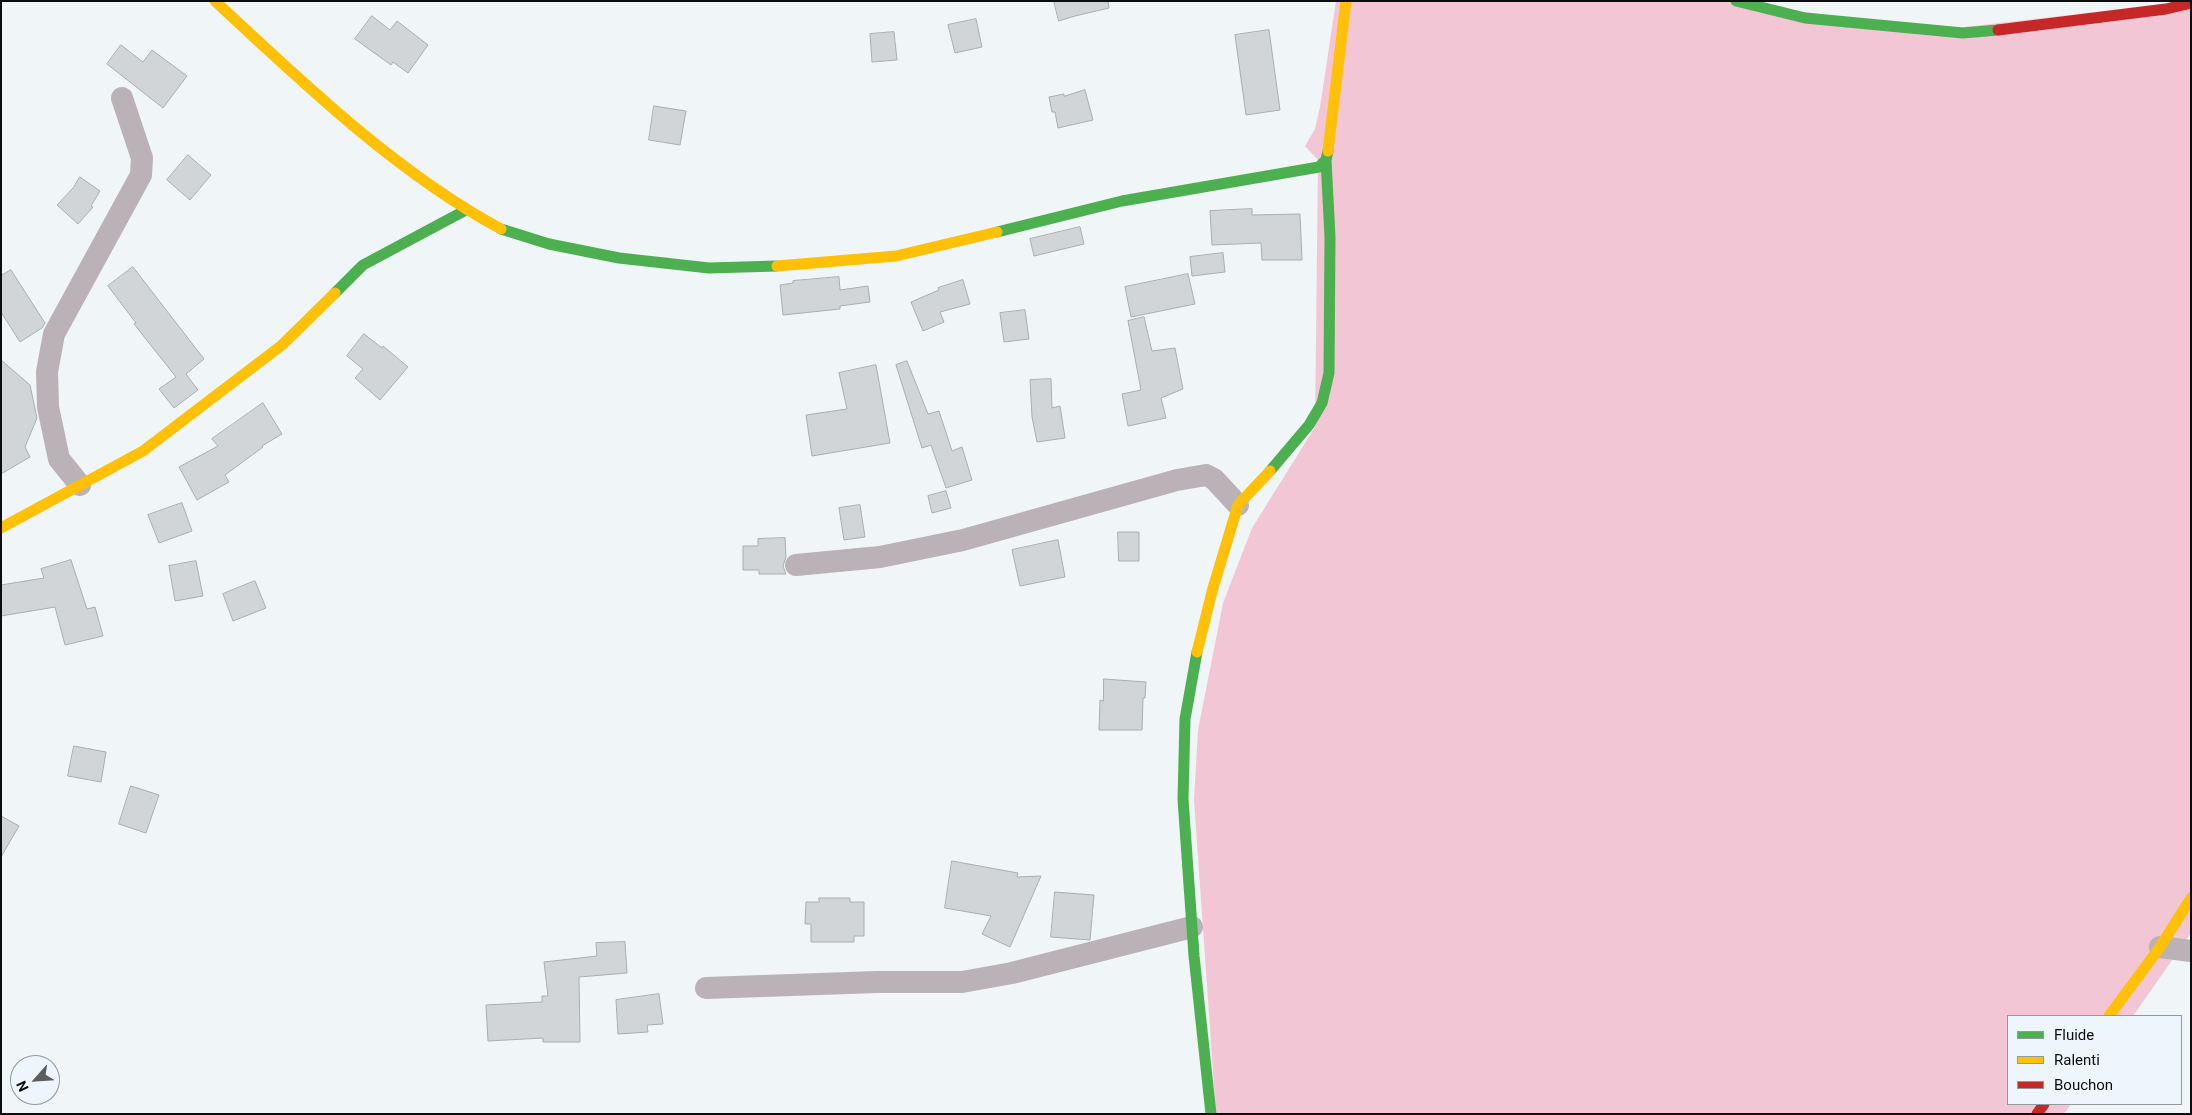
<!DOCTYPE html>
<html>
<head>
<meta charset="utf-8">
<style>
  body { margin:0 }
  #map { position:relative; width:2192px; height:1115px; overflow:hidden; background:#f0f5f8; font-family:Roboto,sans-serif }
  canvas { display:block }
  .frame { position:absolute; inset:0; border:2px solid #0b0d0f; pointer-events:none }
  .legend { position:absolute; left:2007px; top:1015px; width:175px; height:90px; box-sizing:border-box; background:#edf6fc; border:1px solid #93999d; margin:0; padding:6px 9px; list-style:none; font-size:15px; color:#0b0d0f }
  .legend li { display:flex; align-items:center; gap:10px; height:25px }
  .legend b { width:25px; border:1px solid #93999d }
  .north { position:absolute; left:10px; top:1055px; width:50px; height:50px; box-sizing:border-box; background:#edf6fc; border:1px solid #93999d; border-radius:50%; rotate:244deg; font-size:14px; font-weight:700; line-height:20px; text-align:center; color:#0b0d0f }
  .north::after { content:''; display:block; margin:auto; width:18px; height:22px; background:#5b5e61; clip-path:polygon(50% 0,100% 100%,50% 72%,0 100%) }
</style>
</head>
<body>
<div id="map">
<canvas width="2192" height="1115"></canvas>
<div class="frame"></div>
<ul class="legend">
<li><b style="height:6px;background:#4caf50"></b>Fluide</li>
<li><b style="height:6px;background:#ffc107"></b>Ralenti</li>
<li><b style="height:6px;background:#c62828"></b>Bouchon</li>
</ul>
<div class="north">N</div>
</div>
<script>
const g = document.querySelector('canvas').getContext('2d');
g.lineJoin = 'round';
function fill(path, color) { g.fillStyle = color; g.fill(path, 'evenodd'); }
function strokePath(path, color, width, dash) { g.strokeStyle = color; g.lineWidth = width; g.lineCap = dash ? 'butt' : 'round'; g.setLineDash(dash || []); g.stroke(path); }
fill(new Path2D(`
  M1336 1H1724L1938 30 2191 1V933L2133 1016H2008V1104H2071L2064 1114H1216L1194 800 1198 730 1223 603 1252 528 1315 427 1318 160 1305 146 1315 129 1320 107Z`), '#f3c6d5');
const building = new Path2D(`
  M1054 1H1108L1109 8 1075 16 1059 21Z
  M372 16 390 30 397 21 428 45 408 73 393 62 391 65 355 39Z
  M976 19 982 47 955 53 948 25Z
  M1269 30 1280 110 1246 115 1235 35Z
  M894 32 897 60 872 62 870 34Z
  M121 45 143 62 152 50 187 76 163 108 107 64Z
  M1085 90 1093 120 1058 128 1055 112H1052L1049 97 1064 94V96Z
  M654 106 686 111 680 145 649 140Z
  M188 155 211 175 190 200 167 180Z
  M80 177 100 191 91 206 93 207 78 224 57 205 73 188Z
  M1252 209V215L1300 214 1302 260H1262L1261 243 1212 245 1210 211Z
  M1080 227 1084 244 1034 256 1030 239Z
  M1223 253 1225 272 1192 276 1190 257Z
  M133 267 204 359 186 374 198 390 174 408 159 389 176 377 134 324 136 323 108 286Z
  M11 270 45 323 42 328 20 342 1 312V276Z
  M1188 274 1195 304 1131 317 1125 287Z
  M839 277 840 290 868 286 870 302 840 306V309L783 315 780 285 793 283V281Z
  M963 280 970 304 940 312 944 322 923 331 911 302 939 290 938 288Z
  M1025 310 1029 339 1004 342 1000 313Z
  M1144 317 1152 351 1175 348 1183 389 1161 398 1166 418 1128 426 1122 394 1141 390 1128 321Z
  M364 334 382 348 383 346 408 367 380 400 355 378 363 369 347 356Z
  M1 360 30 385 37 418 25 447 30 457 1 474Z
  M907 361 928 414 939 411 952 451 962 447 972 480 946 488 931 445 922 448 896 365Z
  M876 365 890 443 812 456 806 415 847 409 839 373Z
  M1051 379 1052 408 1060 406 1065 438 1037 442 1032 417 1030 380Z
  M263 403 282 434 262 446 263 447 225 475 229 482 197 500 179 467 218 446 212 439Z
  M946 491 951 508 932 513 928 496Z
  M182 503 192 531 159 543 148 515Z
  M860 505 865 537 844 540 839 508Z
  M1118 532H1139V561H1119Z
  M785 538 786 557 783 566 786 574H759V570H743V546H758V539Z
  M1058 540 1065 577 1020 586 1012 550Z
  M71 560 87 609 95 607 103 636 65 645 55 607 1 616V585L44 578 41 569Z
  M196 561 203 596 175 601 169 566Z
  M255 581 266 608 233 621 223 594Z
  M1104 679 1146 682 1145 698H1143L1142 730H1099L1100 700 1103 701Z
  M74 746 106 752 101 782 68 776Z
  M131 786 159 795 146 833 119 824Z
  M1 816 19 826 1 857Z
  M952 861 1018 873 1017 877 1041 876 1010 947 982 934 991 916 945 908Z
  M1055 892 1094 895 1090 940 1051 937Z
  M819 898H850V902H864V936H854V942H811V924H805L806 902H819Z
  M625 942 627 973 579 977 580 1042H543V1038L488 1041 486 1005 542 1002V996H548L544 962 597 956 596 943Z
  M659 994 663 1024 647 1025 648 1032 618 1034 616 1000Z`);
fill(building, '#d1d5d8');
strokePath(building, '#aaaeb0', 1);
strokePath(new Path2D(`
  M80 485 59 459 48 407 47 372 54 334 141 175 142 158 122 98
  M796 565 880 557 963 540 1177 480 1206 475 1214 479 1238 505
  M2160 947 2191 951
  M706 988 877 982H962L1012 973 1192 927`), '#bab2b6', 22);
strokePath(new Path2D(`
  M1736 1 1805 18 1963 33 1998 30
  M501 229 549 244 619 258 709 268 777 266
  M997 232 1122 201 1319 167 1326 160 1328 151
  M335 293 363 265 466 210
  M1270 471 1309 425 1322 403 1329 373 1330 237 1326 160
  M1197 652 1185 719 1183 799 1194 956 1211 1114`), '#4caf50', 11);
strokePath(new Path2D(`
  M215 1C302 82 397 173 501 229
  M1328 151 1346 1
  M777 266 896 256 997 232
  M1 528 143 451 282 345 335 293
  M1197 652 1213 588 1238 505 1270 471
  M2109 1016 2160 947 2191 898`), '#ffc107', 11);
strokePath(new Path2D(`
  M1998 30 2166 9 2191 3
  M2037 1114 2044 1104`), '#c62828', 11);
</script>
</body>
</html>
